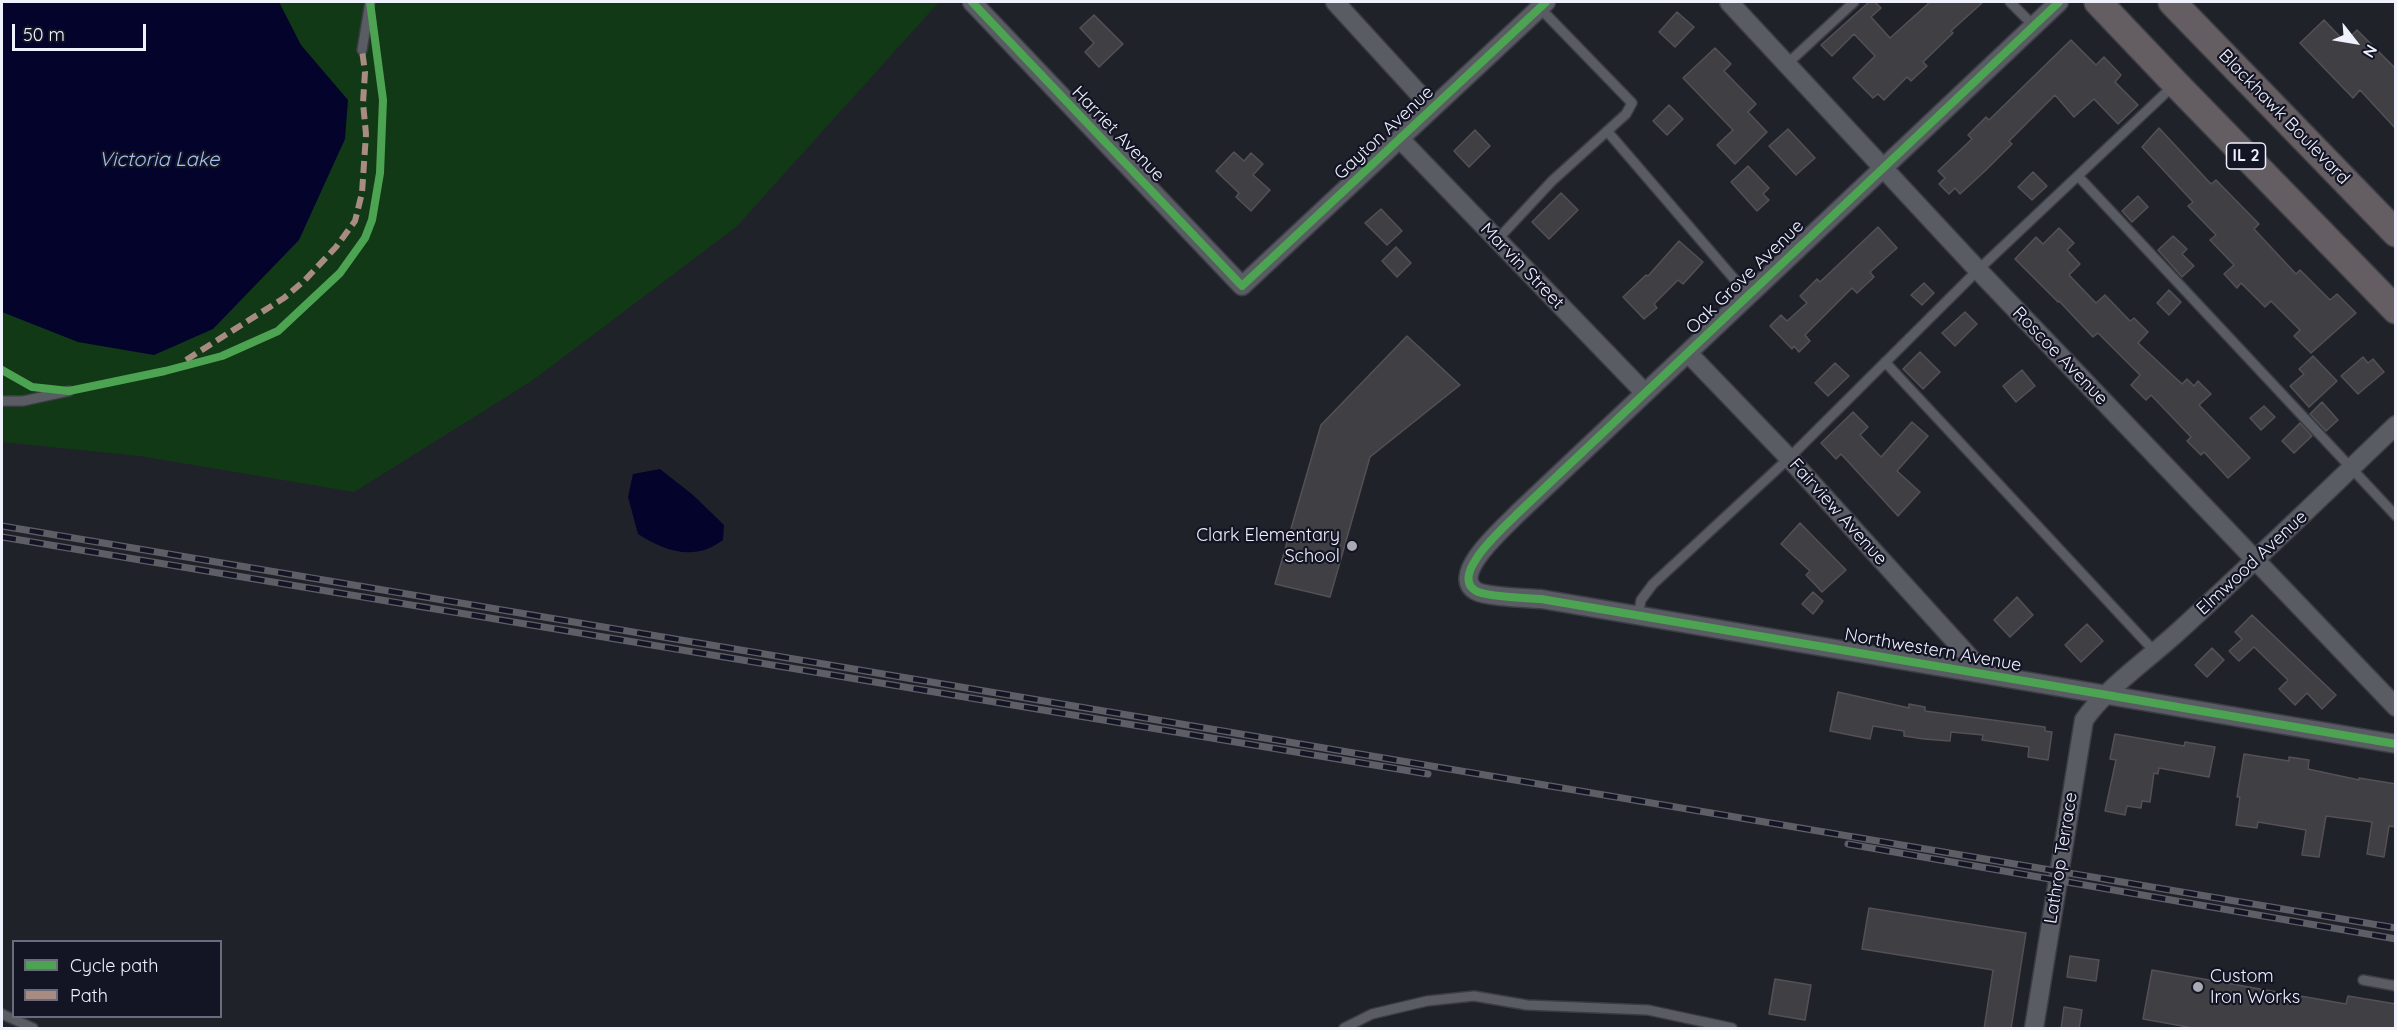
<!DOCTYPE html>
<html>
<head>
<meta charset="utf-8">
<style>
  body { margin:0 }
  #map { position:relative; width:2397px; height:1030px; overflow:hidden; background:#20222a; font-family:Quicksand,sans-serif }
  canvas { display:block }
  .frame { position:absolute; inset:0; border:3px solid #eff1fd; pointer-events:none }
  .legend { position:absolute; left:12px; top:940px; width:210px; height:78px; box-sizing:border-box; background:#131424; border:2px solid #6b6c7b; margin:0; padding:8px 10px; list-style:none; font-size:18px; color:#eff1fd }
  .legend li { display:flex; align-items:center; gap:12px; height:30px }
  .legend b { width:30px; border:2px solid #6b6c7b }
  .north { position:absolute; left:2325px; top:12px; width:60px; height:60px; -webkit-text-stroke:4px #131424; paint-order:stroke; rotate:121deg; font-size:16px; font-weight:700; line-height:24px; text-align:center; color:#eff1fd }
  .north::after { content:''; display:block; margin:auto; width:21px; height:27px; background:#eff1fd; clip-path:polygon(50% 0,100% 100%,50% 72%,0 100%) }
  .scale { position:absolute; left:12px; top:24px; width:134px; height:27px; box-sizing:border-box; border:3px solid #eff1fd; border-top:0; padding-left:8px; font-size:18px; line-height:21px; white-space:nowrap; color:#eff1fd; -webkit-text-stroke:4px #131424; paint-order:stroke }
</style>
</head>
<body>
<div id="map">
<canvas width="2397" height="1030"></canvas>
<div class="frame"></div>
<ul class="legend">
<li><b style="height:8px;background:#4ca352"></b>Cycle path</li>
<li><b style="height:8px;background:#a88b81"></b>Path</li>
</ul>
<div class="north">N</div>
<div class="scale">50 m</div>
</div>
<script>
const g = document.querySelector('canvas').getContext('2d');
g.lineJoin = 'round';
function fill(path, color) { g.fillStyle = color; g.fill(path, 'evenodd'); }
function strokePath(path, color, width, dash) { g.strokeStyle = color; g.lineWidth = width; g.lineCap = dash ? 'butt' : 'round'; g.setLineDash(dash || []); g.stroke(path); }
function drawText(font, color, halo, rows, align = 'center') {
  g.font = font + ' Quicksand,sans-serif'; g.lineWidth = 4.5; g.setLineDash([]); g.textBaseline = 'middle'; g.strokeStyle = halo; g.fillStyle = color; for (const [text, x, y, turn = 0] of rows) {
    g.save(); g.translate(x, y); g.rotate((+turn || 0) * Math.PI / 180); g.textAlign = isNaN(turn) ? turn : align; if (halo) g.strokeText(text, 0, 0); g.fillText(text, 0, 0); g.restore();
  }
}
fill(new Path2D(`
  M2 2H939L736 227 533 380 354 492 140 456 2 442Z`), '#123916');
fill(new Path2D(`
  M2 2H279L301 45 348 100 345 139 299 240 213 329 154 355 78 342 2 312Z
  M660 469 693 495 724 525 723 540C694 562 665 551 638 534L628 497 633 474Z`), '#03032c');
const building = new Path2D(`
  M1869 2H1875L1881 8 1871 17 1890 38 1930 2H1983L1951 31 1953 33 1923 62 1927 66 1911 81 1907 77 1884 100 1878 94 1873 98 1853 78 1875 56 1854 34 1832 56 1821 45Z
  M1677 12 1694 27 1675 47 1659 32Z
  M1094 15 1123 44 1099 67 1085 52 1094 43 1080 28Z
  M2324 20 2345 42 2357 30 2396 69V129L2360 90 2353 98 2300 43Z
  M2071 40 2096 65 2104 57 2121 75 2115 82 2138 105 2118 124 2094 99 2074 117 2055 95 2009 141 2012 144 1986 170 1960 194 1955 188 1949 194 1939 184 1945 178 1938 171 1972 139 1968 135 1986 117 1989 120Z
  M1715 48 1731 64 1724 71 1756 104 1748 112 1767 132 1735 164 1717 145 1733 130 1683 78Z
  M1669 105 1683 119 1667 135 1653 121Z
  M2159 128 2211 184 2216 180 2259 224 2254 229 2296 274 2300 270 2330 300 2337 294 2356 313 2311 353 2294 336 2300 330 2271 301 2265 307 2241 283 2237 288 2224 274 2234 265 2210 240 2216 235 2188 206 2193 202 2142 147Z
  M1788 129 1815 158 1796 175 1769 146Z
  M1475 130 1490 146 1469 167 1454 151Z
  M1234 152 1244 161 1251 153 1263 164 1253 175 1270 190 1251 211 1236 197 1239 193 1216 171Z
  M1748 166 1769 188 1763 194 1769 200 1757 211 1731 182Z
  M2033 172 2047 186 2032 200 2018 187Z
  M1561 193 1578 210 1549 239 1532 222Z
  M2138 196 2148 207 2132 222 2122 211Z
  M1381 209 1402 231 1387 245 1365 223Z
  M1878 227 1897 248 1870 272 1874 277 1857 293 1852 288 1805 335 1810 341 1799 352 1794 346 1792 349 1770 326 1781 315 1787 321 1807 303 1800 296 1817 279 1820 282Z
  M2059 228 2074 243 2067 250 2080 264 2069 275 2096 303 2105 295 2130 321 2134 318 2148 332 2138 343 2182 384 2187 379 2194 386 2198 381 2211 394 2199 405 2250 458 2228 478 2204 452 2201 455 2187 441 2191 437 2151 395 2146 400 2131 385 2140 375 2098 333 2093 337 2059 301 2058 302 2015 259 2036 237 2043 244Z
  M2173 236 2187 249 2182 254 2194 266 2182 277 2158 250Z
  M1679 241 1703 262 1683 284 1678 280 1654 304 1657 308 1644 319 1623 297 1646 275 1648 276Z
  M1396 247 1411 263 1397 277 1382 261Z
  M1924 283 1934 293 1922 305 1911 295Z
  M2169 290 2181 302 2169 315 2157 303Z
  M1965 312 1977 324 1955 346 1942 333Z
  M1407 336 1460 385 1370 457 1330 597 1275 584 1321 425Z
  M1920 352 1940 372 1923 389 1903 369Z
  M2313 356 2337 381 2309 407 2290 386 2304 374 2299 369Z
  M2363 357 2368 363 2373 359 2384 372 2358 394 2341 376Z
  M1835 363 1849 376 1828 396 1815 383Z
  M2022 370 2035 386 2016 402 2003 386Z
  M2322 402 2338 420 2326 431 2310 414Z
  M2264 406 2275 417 2261 430 2250 418Z
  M1853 412 1868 427 1860 435 1881 457 1912 422 1928 436 1897 471 1920 492 1898 516 1841 454 1836 459 1821 443Z
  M2300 423 2312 436 2294 453 2282 441Z
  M1800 523 1846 570 1822 592 1806 575 1810 571 1781 544Z
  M1813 592 1823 601 1813 614 1802 604Z
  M2017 597 2033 615 2010 637 1994 620Z
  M2252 615 2336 695 2322 709 2307 693 2295 705 2279 689 2288 680 2254 647 2239 661 2229 651 2242 639 2235 632Z
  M2087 624 2103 641 2081 662 2065 645Z
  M2212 648 2224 660 2207 677 2195 665Z
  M1838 692 1909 708V704L1925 707V711L2045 727V731L2052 732 2048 760 2028 757 2029 747 1982 740 1983 735 1951 732 1950 741 1924 739 1904 736V731L1873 726 1870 739 1830 731Z
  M2115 734 2184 746 2185 742 2215 747 2209 777 2159 768 2158 774 2154 773 2150 802 2142 801 2141 808 2127 806 2125 815 2105 811 2116 760 2110 759Z
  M2244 754 2289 761V757L2309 760 2308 769 2359 780V778L2396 784V827L2389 826 2384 857 2367 854 2372 822 2326 816 2319 857 2302 855 2306 830 2258 822 2257 828 2236 825 2240 797H2237Z
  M1869 908 2026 933 2011 1029H1984L1993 970 1862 949Z
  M2070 956 2099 960 2096 981 2067 977Z
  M2152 970 2346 1004 2348 996 2396 1004V1029H2199L2143 1019Z
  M1775 979 1811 985 1805 1020 1769 1014Z
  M2064 1007 2082 1010 2079 1029H2061Z`);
fill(building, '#403f44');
strokePath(building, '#545055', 1.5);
const lane = new Path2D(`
  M2010 2 2033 25
  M362 50 370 2
  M1787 64 1854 2
  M1607 131 1748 295
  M2078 176 2396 516
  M1497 240 1552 181 1626 114 1632 103 1537 5
  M1885 362 2155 652
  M2 401H23L69 391
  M1638 616 1641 600 1653 584 1789 458 1978 270 2173 86
  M2363 980 2396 986
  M2 1014 33 1028
  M1344 1028 1372 1014 1427 1001 1474 996 1527 1005 1648 1010 1732 1028`);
const street = new Path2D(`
  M972 2 1242 286 1546 2
  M1335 2 1432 108
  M1729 2 1978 270 2396 707
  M2059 2 1517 514C1506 526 1448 575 1476 591 1486 597 1528 598 1541 599L2396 744
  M1400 139 1644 392
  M1688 353 1789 458 1985 674
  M2034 1028 2084 720C2105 689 2151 657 2180 630 2253 563 2324 494 2396 425`);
const primary = new Path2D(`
  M2098 2 2176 84 2396 310
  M2172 2 2396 233`);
strokePath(lane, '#3c3d44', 12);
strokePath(street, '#3c3d44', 21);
strokePath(primary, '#3c3d44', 30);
strokePath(lane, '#5a5c63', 9);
strokePath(street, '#5a5c63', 18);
strokePath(primary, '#645d61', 27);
const rail = new Path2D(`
  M2 526 2396 928
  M2 537 1428 774
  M1848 844 2396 939`);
strokePath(rail, '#5e5f66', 7);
strokePath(rail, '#131424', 4.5, [14]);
strokePath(new Path2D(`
  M186 360 284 298 305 280 336 247 355 221 362 193 366 134 363 103 365 72 362 50`), '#a88b81', 6, [12, 6]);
strokePath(new Path2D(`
  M972 2 1242 286 1546 2
  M2059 2 1517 514C1506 526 1448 575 1476 591 1486 597 1528 598 1541 599L2396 744
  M2 370 32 387 69 391 165 371 222 356 278 331 340 273 365 238 372 220 380 173 383 100 370 2`), '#4ca352', 8);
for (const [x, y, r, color] of [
  [1352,546,6,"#a7a9b3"],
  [2198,987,6,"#a7a9b3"]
]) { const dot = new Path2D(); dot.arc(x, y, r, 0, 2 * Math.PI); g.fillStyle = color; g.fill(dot); strokePath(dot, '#131424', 2); }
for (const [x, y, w] of [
  [2246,156,39]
]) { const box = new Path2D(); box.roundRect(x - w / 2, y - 13, w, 26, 4.5); g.fillStyle = '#131424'; g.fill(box); strokePath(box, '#eff1fd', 1.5); }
drawText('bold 16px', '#eff1fd', null, [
  ["IL 2",2246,156]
]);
drawText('18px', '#eff1fd', '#131424', [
  ["Blackhawk Boulevard",2284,117,46],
  ["Gayton Avenue",1384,133,-43],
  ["Harriet Avenue",1118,134,46],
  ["Marvin Street",1522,266,46],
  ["Oak Grove Avenue",1745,277,-44],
  ["Roscoe Avenue",2060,356,46],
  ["Fairview Avenue",1838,512,48],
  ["Elmwood Avenue",2252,563,-43],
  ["Northwestern Avenue",1933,650,10],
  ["Lathrop Terrace",2061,858,-81]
]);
drawText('18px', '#eff1fd', '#131424', [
  ["Clark Elementary",1340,536],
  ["School",1340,557],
  ["Custom",2210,977,"left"],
  ["Iron Works",2210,998,"left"]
], 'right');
drawText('italic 20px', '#a2c0f1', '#131424', [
  ["Victoria Lake",159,160]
]);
</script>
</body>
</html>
